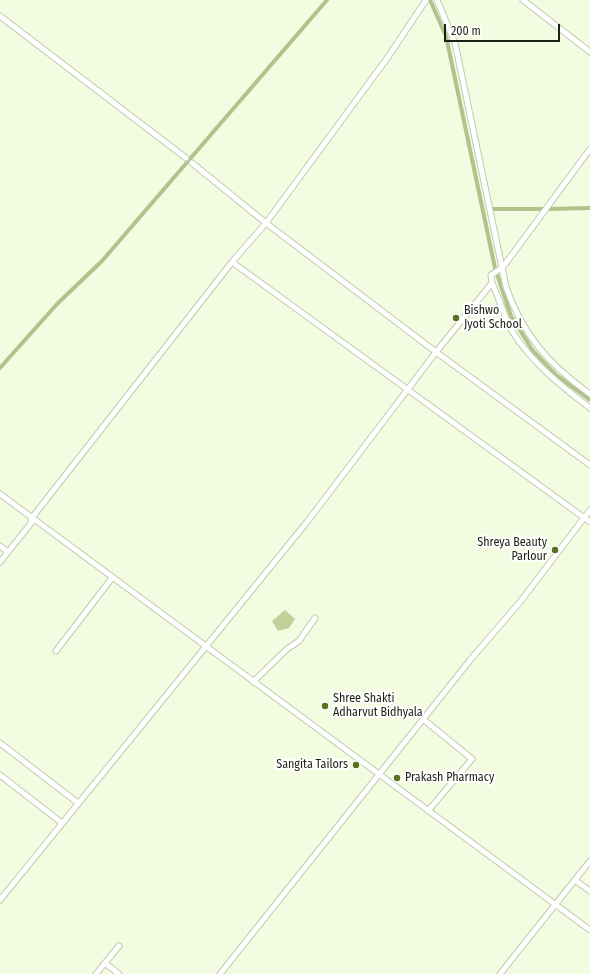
<!DOCTYPE html>
<html>
<head>
<meta charset="utf-8">
<style>
  body { margin:0 }
  #map { position:relative; width:590px; height:974px; overflow:hidden; background:#f3fce1; font-family:"Fira Sans Condensed",sans-serif }
  canvas { display:block }
  .scale { position:absolute; left:444px; top:24px; width:116px; height:18px; box-sizing:border-box; border:2px solid #1d2117; border-top:0; padding-left:5px; font-size:12px; line-height:14px; white-space:nowrap; color:#1d2117; -webkit-text-stroke:3px #fff; paint-order:stroke }
</style>
</head>
<body>
<div id="map">
<canvas width="590" height="974"></canvas>
<div class="scale">200 m</div>
</div>
<script>
const g = document.querySelector('canvas').getContext('2d');
g.lineJoin = 'round';
function fill(path, color) { g.fillStyle = color; g.fill(path, 'evenodd'); }
function strokePath(path, color, width, dash) { g.strokeStyle = color; g.lineWidth = width; g.lineCap = dash ? 'butt' : 'round'; g.setLineDash(dash || []); g.stroke(path); }
function drawText(font, color, halo, rows, align = 'center') {
  g.font = font + ' "Fira Sans Condensed",sans-serif'; g.lineWidth = 4; g.setLineDash([]); g.textBaseline = 'middle'; g.strokeStyle = halo; g.fillStyle = color; for (const [text, x, y, turn = 0] of rows) {
    g.save(); g.translate(x, y); g.rotate((+turn || 0) * Math.PI / 180); g.textAlign = isNaN(turn) ? turn : align; if (halo) g.strokeText(text, 0, 0); g.fillText(text, 0, 0); g.restore();
  }
}
fill(new Path2D(`
  M285 610 295 619 289 628 278 631 272 621Z`), '#c0d299');
strokePath(new Path2D(`
  M430 0 446 36 495 268 511 316 533 351 556 375 590 400
  M493 209H542
  M548 209 590 208
  M0 368 57 304 102 261 327 0`), '#b1c38a', 4);
const minor = new Path2D(`
  M437 0 455 43 506 287C523 335 548 364 590 394
  M523 0 590 52
  M0 16 186 158
  M590 149 503 267 491 275 492 283C499 298 504 316 512 331 532 363 561 386 590 408
  M232 262 266 223 388 57 426 0
  M492 283 436 352 590 465
  M0 494 590 930
  M0 546 8 552
  M0 562 32 522 31 519 232 262 590 522
  M56 651 112 578
  M253 682 287 649 299 641 315 618
  M423 719 472 759 428 811
  M0 743 78 803
  M0 775 62 823
  M575 880 590 891
  M0 900 307 522 436 352 266 223 192 163
  M105 963 119 974
  M96 974 119 946
  M220 974 471 659 520 602 590 510
  M500 974 590 861`);
strokePath(minor, '#c1cbb0', 7);
strokePath(minor, '#fff', 5);
for (const [x, y, r, color] of [
  [456,318,4,"#5b701f"],
  [555,550,4,"#5b701f"],
  [325,706,4,"#5b701f"],
  [356,765,4,"#5b701f"],
  [397,778,4,"#5b701f"]
]) { const dot = new Path2D(); dot.arc(x, y, r, 0, 2 * Math.PI); g.fillStyle = color; g.fill(dot); strokePath(dot, '#fff', 1.5); }
drawText('12px', '#1d2117', '#fff', [
  ["Bishwo",464,311],
  ["Jyoti School",464,325],
  ["Shreya Beauty",547,543,"right"],
  ["Parlour",547,557,"right"],
  ["Shree Shakti",333,699],
  ["Adharvut Bidhyala",333,713],
  ["Sangita Tailors",348,765,"right"],
  ["Prakash Pharmacy",405,778]
], 'left');
</script>
</body>
</html>
